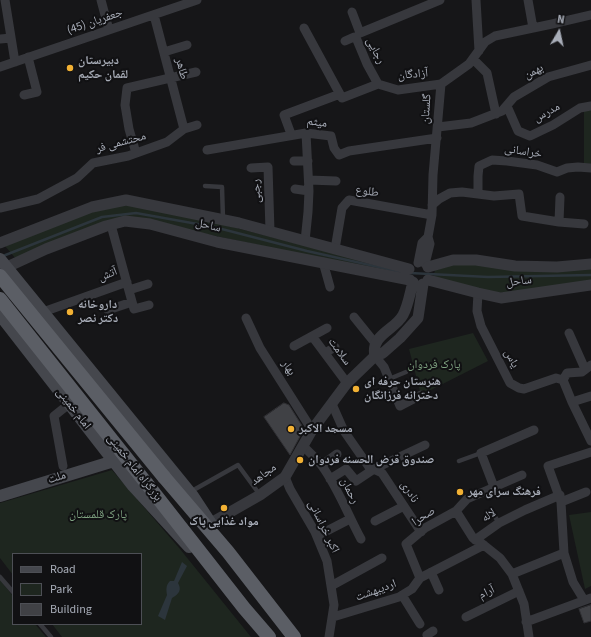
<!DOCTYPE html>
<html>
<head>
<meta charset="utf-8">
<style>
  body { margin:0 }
  #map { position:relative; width:591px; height:637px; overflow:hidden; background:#161618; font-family:"Source Sans 3",sans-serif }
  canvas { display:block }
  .legend { position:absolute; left:12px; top:553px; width:130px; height:72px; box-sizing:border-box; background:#111113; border:1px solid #4d4f55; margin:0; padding:5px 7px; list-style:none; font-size:12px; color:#a8adb8 }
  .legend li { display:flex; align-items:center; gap:8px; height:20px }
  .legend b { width:20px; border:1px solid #4d4f55 }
  .north { position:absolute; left:539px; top:12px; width:40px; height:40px; -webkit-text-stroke:3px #111113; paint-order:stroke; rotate:9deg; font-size:11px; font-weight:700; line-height:16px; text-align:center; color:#a8adb8 }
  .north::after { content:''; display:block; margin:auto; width:14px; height:18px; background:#a8adb8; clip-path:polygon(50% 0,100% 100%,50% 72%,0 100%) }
</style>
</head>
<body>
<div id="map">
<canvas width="591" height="637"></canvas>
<ul class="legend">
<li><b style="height:5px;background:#45474d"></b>Road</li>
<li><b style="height:11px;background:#1e261f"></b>Park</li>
<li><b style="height:11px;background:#404145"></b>Building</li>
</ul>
<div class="north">N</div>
</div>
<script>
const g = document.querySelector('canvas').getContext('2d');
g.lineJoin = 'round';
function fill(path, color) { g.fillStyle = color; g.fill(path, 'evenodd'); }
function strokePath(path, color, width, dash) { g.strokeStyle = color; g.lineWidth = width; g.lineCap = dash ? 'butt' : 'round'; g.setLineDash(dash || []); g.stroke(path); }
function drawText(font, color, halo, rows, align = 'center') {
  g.font = font + ' "Source Sans 3","Noto Naskh Arabic",sans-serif'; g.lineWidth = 4; g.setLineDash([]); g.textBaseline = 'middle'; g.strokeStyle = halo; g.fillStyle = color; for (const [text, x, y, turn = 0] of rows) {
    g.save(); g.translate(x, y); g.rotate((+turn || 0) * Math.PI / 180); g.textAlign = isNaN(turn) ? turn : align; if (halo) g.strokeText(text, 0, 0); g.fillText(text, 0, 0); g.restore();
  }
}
fill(new Path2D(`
  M591 110V164L584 163V111Z
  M126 204 190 216 403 271 404 276 131 218 16 259 5 246 92 211Z
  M456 264 591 268V282L532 290 497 293 433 278 435 270Z
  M473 333 488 361 421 395 409 349Z
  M112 470 180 549 251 637H62L52 624H141V554H13V575L0 558V503Z
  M591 512V586L585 589 569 515Z
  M0 580 13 596V624H35L46 637H0Z`), '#1e261f');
fill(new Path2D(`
  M182 562 187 566 178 583C182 590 179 594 172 598L165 620 158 616 167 595C166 589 166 585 170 581H174Z`), '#2c353c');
strokePath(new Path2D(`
  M3 256 102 217 136 213 214 227 307 251 401 272
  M410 273 488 277 591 275`), '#2c353c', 2.5);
const building = new Path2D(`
  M284 403 289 405 304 429 290 455 264 417Z
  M591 605V621L584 623 579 609Z`);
fill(building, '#404145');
strokePath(building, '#303034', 1);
strokePath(new Path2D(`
  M205 186 222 187 223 219
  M389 379 406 372
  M459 461 481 453
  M190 492 238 465 260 495
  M492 512 499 523
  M0 577 13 592
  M40 624 51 637`), '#37383d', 4.5);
strokePath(new Path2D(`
  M5 0 15 62
  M101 0 109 30
  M476 0 479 51
  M528 0 533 28
  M352 12 360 33 440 0
  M154 15 184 129
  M304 28 342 98 378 84 398 90 441 84
  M0 39 11 38
  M345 41 354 37 357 40 367 64 378 84
  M164 52 187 45
  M473 59 487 73 496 114
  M0 67 197 0
  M24 95 37 92 28 57
  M507 106 518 131 530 136 553 125 580 108 591 106
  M438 127 471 123 502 111 514 97 548 77 591 65
  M291 134 284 115 340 94
  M207 150 306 133 331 136 334 148 339 155 349 151 437 138
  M136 153 129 129 125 105 127 88 196 72
  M294 161H308
  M251 168 268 167 270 231
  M309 180 336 181
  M295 189 309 191
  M478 194V176L479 166 492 160 507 161 537 165 557 172 567 168 578 167 591 168
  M432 205 439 199 450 193 462 192 494 196 519 194 522 216 559 222 584 224
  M0 208 38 199 77 178 93 163 128 156 167 142 184 129 197 125
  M559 222 560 197
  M111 225 134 309 149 305
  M305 241 308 212 309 191 306 133
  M335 249 342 208 349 200 432 215
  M323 262 330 287
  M418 263 422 243 428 237
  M425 264 430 244 428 237 432 215 433 175 441 84 469 64 485 42 495 36 552 24 591 15
  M129 290 148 284
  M478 293 477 311 481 326 510 383 519 388 524 389 556 378 563 380
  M108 310 132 302
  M43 312 127 282
  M354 317 375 343
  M246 318 260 348 312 430
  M569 333 585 369
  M312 336 347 383
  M294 346 327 328
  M325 353 335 347
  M375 356 384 367 400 406 421 395
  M563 380 572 402 591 441
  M563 380 567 373 582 372 591 365
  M572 402 591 396
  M332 404 344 431 369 467 382 473 421 532
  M303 446C309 452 317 459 322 466 338 488 348 515 361 539
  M322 465 337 454
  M63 466 54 416 69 404
  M285 477 290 489 315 532 327 561 334 605 329 637
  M330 479 346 469 356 481 374 469 425 445
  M494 487 481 453 534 430
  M561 502 586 492
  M456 511 473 538 480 542 500 558 512 574 524 604 529 637
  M375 521 404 506
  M317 536 350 519
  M475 540 499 523 525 510 560 495
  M431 572 439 590
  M512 574 564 553
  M420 578 406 544 425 528 456 511 467 499 522 475
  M331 586 382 558
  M402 595 420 624
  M584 600 573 582 564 553 561 502 548 466 591 452
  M333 617 399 597 412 589 420 578 484 545
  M466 617 519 591
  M526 622 591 598
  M428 637 427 635 433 631`), '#37383d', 9);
strokePath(new Path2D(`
  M0 243 92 207 126 200 239 223 409 269
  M7 267 46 249 106 226 125 221 150 224 217 242 410 280
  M428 267 453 260H476L515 266 557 267 591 264
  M428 280 478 293 501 298 591 285
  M375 356C370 335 395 330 403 315 408 306 410 293 413 282
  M211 523 260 495 285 477 312 430 347 383 375 356 383 353 400 338 418 318 423 284`), '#37383d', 11);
strokePath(new Path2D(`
  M0 259 193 496 212 525
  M0 315 133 486 189 547
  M0 496 114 461`), '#45474d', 12);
strokePath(new Path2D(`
  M164 477 228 552 294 637
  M147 484 244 608 269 637`), '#5b5e65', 14);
strokePath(new Path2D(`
  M0 276 164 477
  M0 299 147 484`), '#5b5e65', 14);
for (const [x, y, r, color] of [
  [70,68,4,"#f2b134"],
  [70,312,4,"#f2b134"],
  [356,389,4,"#f2b134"],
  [291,429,4,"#f2b134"],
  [300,460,4,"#f2b134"],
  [460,492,4,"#f2b134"],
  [224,508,4,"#f2b134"]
]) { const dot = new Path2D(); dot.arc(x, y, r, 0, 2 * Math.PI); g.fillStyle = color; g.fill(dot); strokePath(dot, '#111113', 1.5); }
drawText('12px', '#a8adb8', '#111113', [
  ["جعفریان (45)",95,22,-19],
  ["رجایی",375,51,64],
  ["طاهر",181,69,75],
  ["بهمن",534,72,-27],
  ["آزادگان",413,75,-5],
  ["گلستان",427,109,-86],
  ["مدرس",547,113,-29],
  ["میثم",317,123,8],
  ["محتشمی فر",121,143,-15],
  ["خراسانی",523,152,9],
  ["رجبی",257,191,-92],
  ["طلوع",367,192,8],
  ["ساحل",208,226,14],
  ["آتش",108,275,-21],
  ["ساحل",519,282,-7],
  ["سلامت",339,352,54],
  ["یاس",511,359,62],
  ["بهار",288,368,57],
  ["امام خمینی",73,409,52],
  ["بزرگراه امام خمینی",134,468,52],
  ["مجاهد",264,475,-37],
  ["ملت",57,478,-17],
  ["رحمان",349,491,63],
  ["نادری",409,492,57],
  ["لاله",489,516,-32],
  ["صحرا",424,517,-33],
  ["اکبر خراسانی",323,527,64],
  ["اردیبهشت",376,591,-20],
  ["آرام",487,593,-26]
]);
drawText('bold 12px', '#a8adb8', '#111113', [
  ["دبیرستان",78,61],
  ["لقمان حکیم",78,75],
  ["داروخانه",78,305],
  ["دکتر نصر",78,319],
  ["هنرستان حرفه ای",364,382],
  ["دخترانه فرزانگان",364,396],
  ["مسجد الاکبر",299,429],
  ["صندوق قرض الحسنه فردوان",308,460],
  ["فرهنگ سرای مهر",468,492],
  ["مواد غذایی پاک",224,522,"center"]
], 'left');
drawText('12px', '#7fa381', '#111113', [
  ["پارک فردوان",434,365],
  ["پارک قلمستان",98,515]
]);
</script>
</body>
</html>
